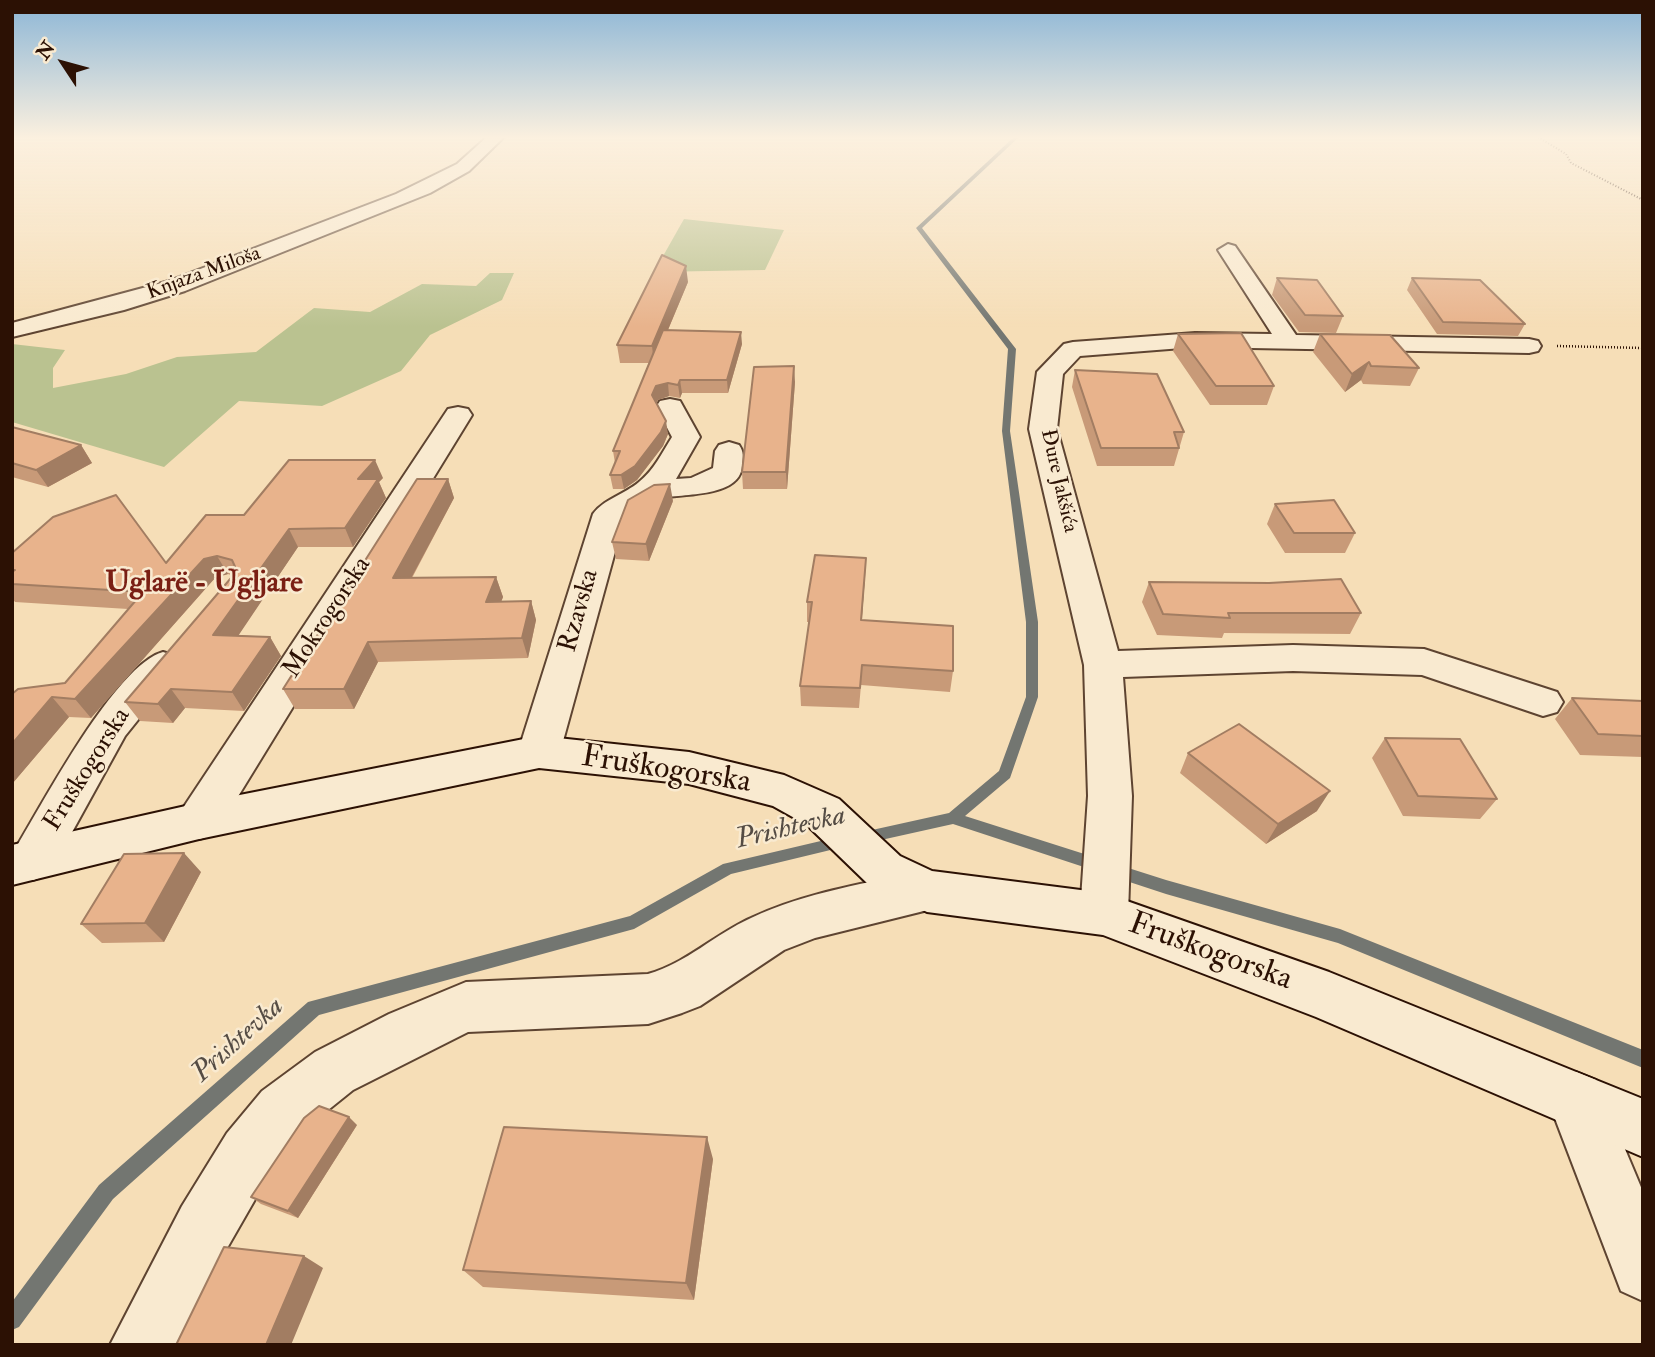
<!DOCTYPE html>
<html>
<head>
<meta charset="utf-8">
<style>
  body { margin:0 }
  #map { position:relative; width:1655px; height:1357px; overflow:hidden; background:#f6deb7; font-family:"IM FELL Double Pica",serif }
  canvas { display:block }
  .frame { position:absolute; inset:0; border:14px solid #2c1104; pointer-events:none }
  .north { position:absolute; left:28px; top:28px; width:70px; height:70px; -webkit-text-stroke:5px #f9ead0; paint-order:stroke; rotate:306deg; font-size:19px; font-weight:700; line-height:28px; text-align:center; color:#2c1104 }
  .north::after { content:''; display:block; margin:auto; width:24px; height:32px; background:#2c1104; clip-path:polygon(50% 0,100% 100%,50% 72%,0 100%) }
</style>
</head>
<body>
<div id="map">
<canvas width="1655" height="1357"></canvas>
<div class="frame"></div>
<div class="north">N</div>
</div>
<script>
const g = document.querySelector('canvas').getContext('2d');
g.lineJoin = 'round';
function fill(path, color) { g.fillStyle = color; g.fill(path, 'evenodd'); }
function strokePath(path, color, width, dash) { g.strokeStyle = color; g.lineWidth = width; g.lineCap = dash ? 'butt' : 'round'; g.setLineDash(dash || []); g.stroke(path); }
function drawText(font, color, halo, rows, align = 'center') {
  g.font = font + ' "IM FELL Double Pica",serif'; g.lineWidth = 5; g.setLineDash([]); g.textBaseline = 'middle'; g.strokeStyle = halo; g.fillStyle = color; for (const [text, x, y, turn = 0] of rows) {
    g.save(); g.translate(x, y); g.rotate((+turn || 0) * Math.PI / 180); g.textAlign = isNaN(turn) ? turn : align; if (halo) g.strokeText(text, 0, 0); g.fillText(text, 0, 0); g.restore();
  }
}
fill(new Path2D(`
  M684 219 784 230 765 270 654 272Z
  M490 273H514L502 300 430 335 401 371 322 406 239 401 164 467 12 422V344L65 350 53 368V388L126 374 177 357 256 352 314 308 370 312 422 284 476 286Z`), '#bac290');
fill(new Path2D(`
  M1014 137H1019L922 228 1016 349 1010 431 1038 622V697L1010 778 965 816 1166 880 1340 929 1643 1050V1068L1338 943 1166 894 953 824 863 844 858 842 856 838 858 834 863 832 949 813 999 771 1026 697V622L1002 431 1008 349 916 228Z
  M842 836 847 838 849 842 847 846 731 874 634 929 319 1015 113 1199 19 1327 12 1330V1302L99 1185 308 1002 630 916 723 864Z`), '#737671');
const street = new Path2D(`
  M487 137H504L469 171 430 193 185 291 124 310 12 337V323L169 281 396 194 457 164Z
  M1228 244 1235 246 1296 335 1529 339 1538 341 1541 346 1538 351 1529 353 1195 347 1080 356 1063 374 1057 429 1118 651 1293 645 1424 649 1557 692 1563 702 1557 712 1543 716 1422 675 1293 671 1123 677 1132 796 1128 914 1121 929 1104 935 1087 929 1080 914 1088 796 1084 665 1029 429 1037 372 1064 344 1073 342 1195 333 1272 334 1218 250Z
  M670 399 680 401 700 437 676 479 691 478 713 468 715 451 719 445 729 442 739 445C744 452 743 457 742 466 740 499 678 493 656 499 645 502 633 512 624 519L560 752 554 763 539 768 524 763 518 752 593 514C604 499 625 494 639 482 654 470 662 453 672 437L656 407 660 401Z
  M458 407 468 409 472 415 215 834 199 839 183 834 177 821 183 808 444 415 448 409Z
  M163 652 176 656 182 665 125 736 49 874 33 880 17 874 12 855 17 846C44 801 116 665 163 652Z
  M927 870 944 876 951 891 944 906 815 938 784 950 700 1006 682 1013 648 1024 468 1032 353 1090 302 1131 269 1175 226 1250 178 1345H110L182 1206 227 1133 262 1091 315 1052 389 1014 466 982 648 974C687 963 715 934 751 918 806 892 868 883 927 870Z
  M1576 1072 1596 1080 1643 1192V1301L1621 1291 1548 1100 1556 1080Z`);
const secondary = new Path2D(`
  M539 736 689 752 784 775 839 799 900 856 932 871 1104 893 1329 972 1643 1099V1157L1316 1017 1103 935 927 912 868 884 807 825 773 806 689 784 539 768 199 839 12 885V845L199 803Z`);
strokePath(street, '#5e4431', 4);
strokePath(secondary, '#2c1104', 4);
strokePath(new Path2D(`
  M1538 137 1566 154 1571 163 1643 200`), '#2c1104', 2, [1, 2]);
strokePath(new Path2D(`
  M1557 346 1643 348`), '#2c1104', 2.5, [1, 2]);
fill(street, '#f9ead0');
fill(secondary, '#f9ead0');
fill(new Path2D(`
  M1277 278 1343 316 1336 333 1299 332 1272 295Z
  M1412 278 1525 324 1518 336 1437 334 1407 290Z
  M688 282 668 330 742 344 728 393H682L680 398 669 396 658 400 656 403 668 434 663 446 637 480 624 489H613L610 475 615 463 613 451 649 363H620L617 345Z
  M1178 334 1274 386 1267 405H1210L1173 351Z
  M1320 334 1419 368 1410 386 1363 384 1361 380 1345 392 1313 352Z
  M1075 370 1184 432 1174 466H1097L1072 387Z
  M795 382 787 489H743L742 472Z
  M12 427 81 445 92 463 48 487 12 477Z
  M383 478 379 482 386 498 353 547H298L238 635 270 637 281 656 244 711 185 708 173 723 140 721 125 702 233 576 228 574 215 578 91 718 69 717 12 784V694L65 683 128 609 15 602 12 598V553L166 563 244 515Z
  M448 479 454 498 412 578 496 577 503 597 501 602 531 601 536 620 528 658 378 662 354 709H295L283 689Z
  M673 501 649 561 616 559 612 542Z
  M1275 504 1355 533 1345 553H1285L1267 524Z
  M866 558 862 620 953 671 950 692 861 685 859 708 801 706 800 686 809 622H807V602Z
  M1149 582 1361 613 1350 634 1224 633 1222 638 1157 635 1142 602Z
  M1572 698 1643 701V757L1580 755 1555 719Z
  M1385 738 1497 799 1480 819 1403 816 1372 758Z
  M1188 753 1317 811 1266 844 1180 773Z
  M201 872 164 942 102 943 81 924Z
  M357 1125 298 1218 261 1204 251 1197Z
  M713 1159 694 1300 483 1287 463 1270Z`), '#c89a78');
fill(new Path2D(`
  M686 266 688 282 654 363 652 346Z
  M741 332 742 344 728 393 727 380Z
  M1369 362 1361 380 1345 392 1352 374Z
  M794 366 795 382 787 489 786 472Z
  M680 380 682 393 680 398 678 385Z
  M668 383 669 396 658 400 654 408 652 395 656 386Z
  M666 421 668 434 663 446 637 480 624 489 621 475Z
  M81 445 92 463 48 487 36 470Z
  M375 460 383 478 379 482 386 498 353 547 345 528 358 479Z
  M448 479 454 498 401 597 393 578Z
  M670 484 673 501 649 561 646 544Z
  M289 529 298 547 226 654 213 635Z
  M217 556 228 574 215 578 91 718 75 699 204 559Z
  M866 558 865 578 860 640 861 620Z
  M496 577 503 597 493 622 486 602Z
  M531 601 536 620 528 658 522 638Z
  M270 637 281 656 244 711 232 692Z
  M368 642 378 662 354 709 344 689Z
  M171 689 185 708 173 723 158 704Z
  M52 697 69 717 12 784V744Z
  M1330 791 1317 811 1266 844 1278 824Z
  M184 853 201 872 164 942 145 923Z
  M349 1117 357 1125 298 1218 288 1211Z
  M707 1137 713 1159 694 1300 686 1283Z
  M304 1256 323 1268 291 1345H266Z`), '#a27d62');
const building = new Path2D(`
  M662 255 686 266 652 346 617 345Z
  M1277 278 1317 280 1343 316 1305 315Z
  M1412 278 1480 280 1525 324 1443 322Z
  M663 330 741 332 727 380H680L678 385 668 383 656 386 652 395 666 421 661 432 635 466 621 475H610L620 451H613Z
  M1241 333 1274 386H1216L1178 334Z
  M1320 334 1390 335 1419 368 1371 366 1369 362 1352 374Z
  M794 366 786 472H742L754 367Z
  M1075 370 1157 374 1184 432H1174L1179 448H1101Z
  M12 427 81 445 36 470 12 463Z
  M289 460H375L358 479H378L345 528 289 529 213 635 270 637 232 692 171 689 158 704 125 702 237 571 232 560 217 556 204 559 75 699 52 697 12 744V694L18 689 65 683 143 592 12 584V572L15 570H12V553L53 517 116 495 166 563 206 515H244Z
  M417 479H448L393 578 496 577 486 602 531 601 522 638 368 642 344 689H283Z
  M670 484 646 544 612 542 628 500 654 485Z
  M1334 500 1355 533H1294L1275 504Z
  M815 555 866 558 861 620 953 626V671L862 665 860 688 800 686 812 602H807Z
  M1341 579 1361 613H1228L1230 618 1163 614 1149 582 1269 583Z
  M1572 698 1643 701V736L1598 734Z
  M1239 724 1330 791 1278 824 1188 753Z
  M1385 738 1460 739 1497 799 1418 796Z
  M184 853 145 923 81 924 124 854Z
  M319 1106 349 1117 288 1211 251 1197 304 1118Z
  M504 1127 707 1137 686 1283 463 1270Z
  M224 1247 304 1256 266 1345H176Z`);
fill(building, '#e8b38c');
strokePath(building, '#a27d62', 2);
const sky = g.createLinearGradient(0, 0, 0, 327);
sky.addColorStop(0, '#8cb6d6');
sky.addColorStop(0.42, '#fbf0df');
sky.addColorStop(1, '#fbf0df00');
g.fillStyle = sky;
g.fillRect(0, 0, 1655, 327);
drawText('21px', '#2c1104', '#f9ead0', [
  ["Knjaza Miloša",204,274,-20],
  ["Đure Jakšića",1058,481,77]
]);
drawText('26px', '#2c1104', '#f9ead0', [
  ["Rzavska",580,611,-74],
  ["Mokrogorska",328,618,-57],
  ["Fruškogorska",88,770,-58]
]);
drawText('italic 28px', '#554c44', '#f9ead0', [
  ["Prishtevka",791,829,-13],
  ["Prishtevka",239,1041,-42]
]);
drawText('bold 30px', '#7a1f14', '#f9ead0', [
  ["Uglarë - Ugljare",204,585]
]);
drawText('32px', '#2c1104', '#f9ead0', [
  ["Fruškogorska",666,771,9],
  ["Fruškogorska",1210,953,20]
]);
</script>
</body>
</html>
